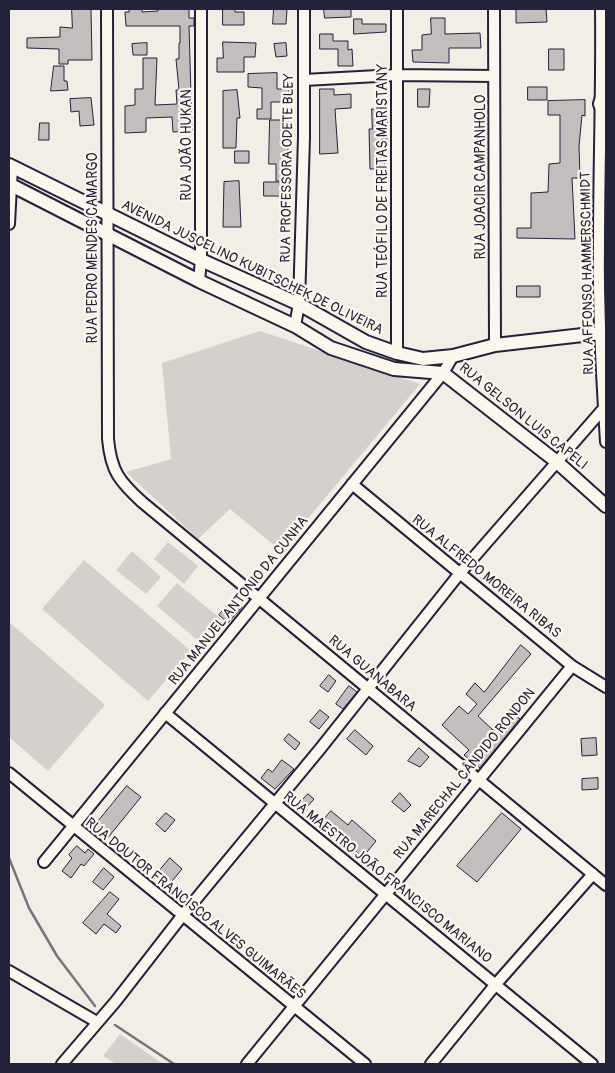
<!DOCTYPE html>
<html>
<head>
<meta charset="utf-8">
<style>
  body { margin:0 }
  #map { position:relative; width:615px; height:1073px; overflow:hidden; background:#f2eee5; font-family:Pangolin,sans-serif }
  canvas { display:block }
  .frame { position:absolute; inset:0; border:10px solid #22223b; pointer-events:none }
</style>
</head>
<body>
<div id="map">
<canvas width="615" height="1073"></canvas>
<div class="frame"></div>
</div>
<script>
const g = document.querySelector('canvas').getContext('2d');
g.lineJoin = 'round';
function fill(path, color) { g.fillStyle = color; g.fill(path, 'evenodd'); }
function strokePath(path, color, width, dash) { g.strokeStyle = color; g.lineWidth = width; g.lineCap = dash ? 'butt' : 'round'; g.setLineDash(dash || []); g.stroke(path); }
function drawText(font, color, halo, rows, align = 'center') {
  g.font = font + ' Pangolin,sans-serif'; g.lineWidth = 4.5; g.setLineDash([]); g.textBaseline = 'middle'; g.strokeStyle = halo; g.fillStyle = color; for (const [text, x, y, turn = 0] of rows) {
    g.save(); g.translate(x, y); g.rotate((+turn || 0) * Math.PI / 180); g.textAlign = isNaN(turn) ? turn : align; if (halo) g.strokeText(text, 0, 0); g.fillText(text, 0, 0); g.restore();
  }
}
fill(new Path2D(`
  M260 331 420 384 281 551 230 509 198 539 126 472 171 459 162 363Z
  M168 542 198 566 184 584 154 559Z
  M132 551 161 577 146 594 116 570Z
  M84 560 191 651 148 701 42 609Z
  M177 583 221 619 201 643 157 606Z
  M9 622 105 705 48 771 9 737Z
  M120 1034 163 1064H116L103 1056Z`), '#d4d1cc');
strokePath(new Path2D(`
  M9 858 29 908 57 956 95 1006
  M115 1025 174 1064`), '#76747f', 2.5);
const building = new Path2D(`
  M72 9H91L92 60H68V64H59V49L27 48V38L60 37V27L72 28Z
  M129 9H142V12L158 11V9H189V18H194V26H189L192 131 173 132 172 117 146 118V132L125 133V106L135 105V89H143V58H157L155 105 177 104 176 90H179L176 59H179V43H180V26H126L125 12H129Z
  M223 9H235V12H244V25H223Z
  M274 9H287L286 24H273Z
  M324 9H351V17L325 18Z
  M546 9 547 22 516 23V10Z
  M431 18H445V34L480 33 481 48H449V63L413 62 412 50H422V35L431 34Z
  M354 19H362V24H386V32L354 34Z
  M320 34H333V41H348V50L352 49 353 66H338V49H320Z
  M223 42 256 43 255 57H244V72H217V58H223Z
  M147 43V55H133L132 44Z
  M286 43 287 56 276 57 274 44Z
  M549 49H564V70H549Z
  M54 66H64V81H67L68 90 51 91Z
  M277 73V89H289V102H271V119H257V109H262V88L248 87V74Z
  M528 87H547V100H528Z
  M320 89H334V95L351 94V108L335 109 338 153 320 154Z
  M418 89H430L429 107H418Z
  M237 90 240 118H237L236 148H223V91Z
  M91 98 94 125 80 126 79 111 71 112 70 99Z
  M585 100V116L582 115 579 146 580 178H572L575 239 517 238V228H531V193L548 192 549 164 560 163V115H548V101Z
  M372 109H387V139H382L385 169H370L369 129H372Z
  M270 120H288V181H276V164H269Z
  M40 123H49V140H39Z
  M235 151H249V163H235Z
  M239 181 241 227H223L224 182Z
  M264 182H282V196H264Z
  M517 286H540V297H517Z
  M233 600 242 607 228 623 219 615Z
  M521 645 531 654 478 716 493 730 509 709 520 719 480 768 464 755 469 750 442 725 459 706 468 714 477 704 466 694 475 683 484 692Z
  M329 675 336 681 328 692 320 686Z
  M349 686 357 692 343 709 336 704Z
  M320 710 329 717 319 729 310 722Z
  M355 730 373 746 366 755 347 739Z
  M289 734 300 743 295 750 284 740Z
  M596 738 597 755 582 756 581 739Z
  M419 748 429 757 420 767 408 761Z
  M282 760 294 769 275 789 261 778 268 769 272 772Z
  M598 778V789L582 790V779Z
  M127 786 141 797 106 840 92 829Z
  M400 793 411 805 404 812 392 802Z
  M308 794 314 799 307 807 301 802Z
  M331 811 348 825 352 820 376 841 363 857 321 823Z
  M166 813 175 820 165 832 156 824Z
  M502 813 521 829 477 882 457 866Z
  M77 846 85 853 88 849 94 854 84 866 81 864 71 878 62 871 72 858 69 855Z
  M170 858 182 869 168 886 156 875Z
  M104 868 114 877 103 890 93 882Z
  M110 892 119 899 107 914 121 926 116 933 104 924 96 934 83 923Z`);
fill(building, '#c2bebe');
strokePath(building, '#22223b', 1);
const minor = new Path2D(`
  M107 9 108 439C111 471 119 481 142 502L606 885
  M494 9 495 345
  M601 9C602 87 599 166 599 244 598 310 602 376 606 442
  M304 80 396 75 494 76
  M9 224 12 167
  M199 281 201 260V9
  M295 326 299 304 304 137V9
  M397 353V9
  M352 484 572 666 606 687
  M165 713 592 1064
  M9 773 365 1064
  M44 862 443 373 453 356
  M9 971 97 1022
  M62 1064 116 1001 182 916 320 749 460 573 604 408
  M247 1064 572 666
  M431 1064 496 984 593 874`);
const tertiary = new Path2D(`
  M9 165 201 260 299 304 366 342 397 353 423 359 453 356 495 345 600 333 606 341
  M9 184 199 281 295 326 331 348 394 369 443 373 557 462 606 506`);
const trunk = new Path2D(`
  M602 104 606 92`);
strokePath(minor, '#22223b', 14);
strokePath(tertiary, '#22223b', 16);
strokePath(trunk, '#22223b', 20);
strokePath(minor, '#fbf7ec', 10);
strokePath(tertiary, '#fbf7ec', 12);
strokePath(trunk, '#fbf7ec', 16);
drawText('14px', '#22223b', '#fbf7ec', [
  ["RUA JOÃO HUKAN",187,145,-90],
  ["RUA PROFESSORA ODETE BLEY",288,168,-89],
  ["RUA JOACIR CAMPANHOLO",481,177,-90],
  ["RUA TEÓFILO DE FREITAS MARISTANY",383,181,-90],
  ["RUA PEDRO MENDES CAMARGO",93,248,-90],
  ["AVENIDA JUSCELINO KUBITSCHEK DE OLIVEIRA",252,268,26],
  ["RUA AFFONSO HAMMERSCHMIDT",588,273,-91],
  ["RUA GELSON LUIS CAPELI",523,417,39],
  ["RUA ALFREDO MOREIRA RIBAS",486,577,39],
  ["RUA MANUEL ANTONIO DA CUNHA",239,601,-51],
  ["RUA GUANABARA",372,674,40],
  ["RUA MARECHAL CÂNDIDO RONDON",465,774,-51],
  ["RUA MAESTRO JOÃO FRANCISCO MARIANO",387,878,39],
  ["RUA DOUTOR FRANCISCO ALVES GUIMARÃES",195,909,39]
]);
</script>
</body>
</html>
